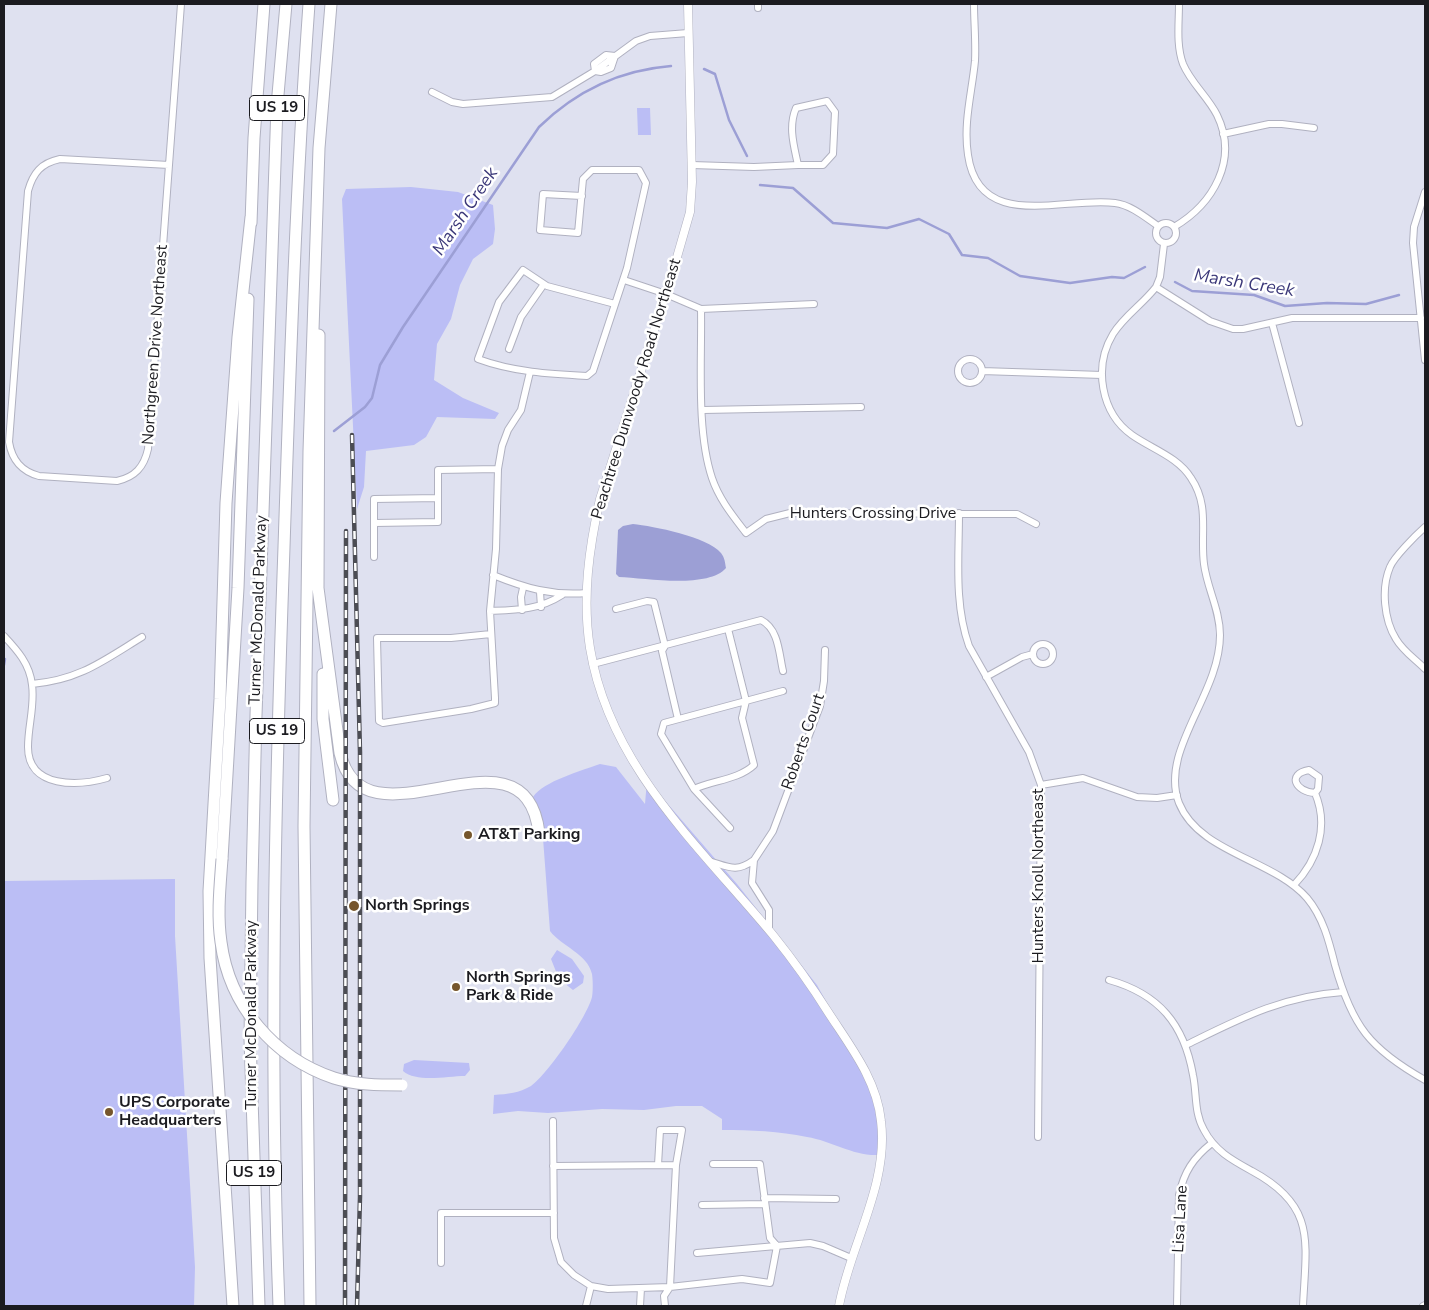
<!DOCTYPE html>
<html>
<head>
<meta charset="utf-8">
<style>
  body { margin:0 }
  #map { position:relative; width:1429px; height:1310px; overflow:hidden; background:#dfe1f0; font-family:"Nunito Sans",sans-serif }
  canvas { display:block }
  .frame { position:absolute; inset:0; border:5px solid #1b1b20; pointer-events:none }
</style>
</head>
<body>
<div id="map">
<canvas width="1429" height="1310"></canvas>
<div class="frame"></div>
</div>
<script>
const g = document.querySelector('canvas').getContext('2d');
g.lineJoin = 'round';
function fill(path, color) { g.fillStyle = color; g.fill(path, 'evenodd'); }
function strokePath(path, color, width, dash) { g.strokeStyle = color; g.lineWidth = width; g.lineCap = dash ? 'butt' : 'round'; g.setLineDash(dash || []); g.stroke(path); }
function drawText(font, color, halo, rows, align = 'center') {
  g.font = font + ' "Nunito Sans",sans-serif'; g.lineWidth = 5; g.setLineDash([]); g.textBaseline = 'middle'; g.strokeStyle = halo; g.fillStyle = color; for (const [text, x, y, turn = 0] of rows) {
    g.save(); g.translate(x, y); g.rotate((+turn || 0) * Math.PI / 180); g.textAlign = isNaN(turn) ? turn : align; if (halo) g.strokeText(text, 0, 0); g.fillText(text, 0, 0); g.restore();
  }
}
fill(new Path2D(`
  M637 108H650L651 135H638Z
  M411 187 458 192 493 205 495 229 493 244 473 259 460 285 451 319 437 344 434 380 463 398 499 413 495 419 437 417 426 437 414 445 366 451 364 487 357 509 342 199 346 189Z
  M600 764 616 767 645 804 647 780 737 884 817 985 878 1095V1155C853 1156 832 1141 807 1137 779 1131 751 1130 722 1130V1119L702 1106H676L644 1110 602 1109 548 1113 518 1111 493 1114 494 1095C508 1094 519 1093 531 1086 548 1074 587 1017 592 997 593 991 593 981 592 974 587 953 562 947 550 931L542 825 533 797C544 781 581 771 600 764Z
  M175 879V936L195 1267 194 1306H4V881Z
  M557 950 572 959 584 976 583 983 573 990 559 979 551 959Z
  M414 1060 469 1063 470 1070 465 1076C447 1076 417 1083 403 1071L404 1064Z`), '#bbbef5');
fill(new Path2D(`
  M633 524C653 526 708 537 721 553 725 558 725 563 726 568 708 589 645 578 619 577L616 574 618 530 623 526Z`), '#9c9fd5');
strokePath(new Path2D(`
  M704 69 715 74 729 120 747 156
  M760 185 793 188 833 223 887 228 919 219 949 234 962 255 988 258 1020 276 1070 283 1112 277 1124 278 1145 267
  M1175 282 1192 291 1254 295 1285 306 1327 303 1366 304 1399 295
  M334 431 365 407 372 398 380 365 403 327 539 127C575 92 620 70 671 66
  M4 665 5 659`), '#9c9fd5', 2.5);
const minor = new Path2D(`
  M974 4C974 22 976 42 975 61 972 92 963 123 968 155 979 233 1065 196 1115 203 1131 205 1145 217 1158 226
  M758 8V4
  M595 71 594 64 606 55 615 56
  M595 71 601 72 611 68 615 56
  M432 92 452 102 463 104 552 97 595 71 636 41 650 36 688 33
  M827 101 835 112 833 154 823 165H798C794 146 788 127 796 108Z
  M1223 134 1269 124H1282L1314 128
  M60 159 169 165 148 449C144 467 135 477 117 481L39 476C21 471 12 460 9 442L28 191C33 173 41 163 60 159Z
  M169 165 181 4
  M692 165 754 167 798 165
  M1425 192 1414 227 1413 243 1425 360
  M582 196 543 194 540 230 578 233 583 179 592 170H639L646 183 627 268 593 371 587 376C550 374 513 372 478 359L499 302 523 270 547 286 615 304
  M1156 233a10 10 0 1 1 20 0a10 10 0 1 1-20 0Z
  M1174 227C1213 204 1239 160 1217 115 1208 97 1191 83 1183 64 1176 45 1179 23 1179 4
  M1164 244 1160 277 1156 287C1143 304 1124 316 1113 334 1093 367 1101 413 1132 435 1152 449 1178 457 1191 478 1210 506 1200 533 1204 564 1207 588 1220 610 1220 635 1220 695 1159 750 1179 803 1199 853 1273 859 1307 898 1323 917 1329 941 1335 965 1352 1026 1370 1049 1425 1080
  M624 280 666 294 701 309 814 304
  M1156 287 1210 321 1233 329H1243L1292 318H1421
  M701 309C702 360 696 430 712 478 719 499 733 516 746 533L766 519 790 513 1017 514 1036 524
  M1272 323 1299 423
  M509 349 521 317 544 284
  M958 371a12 12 0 1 1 24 0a12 12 0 1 1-24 0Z
  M982 371 1102 375
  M703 410 861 407
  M959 513C959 558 954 604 969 646L1029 752 1041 785 1038 1137
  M374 523 438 522V498
  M1425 527C1416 535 1394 557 1390 567 1381 588 1384 620 1396 639 1403 651 1415 659 1425 669
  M374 557V499L438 498V470L498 469
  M493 575C525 588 552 596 587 593
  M540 592 541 607
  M616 609 647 601 654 602 665 646 662 651 678 719
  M522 610 521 597 523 588
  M490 611C516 610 539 610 562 595
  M491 634 451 638H377L379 721 383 723 471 709 495 703V698L490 611 496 549 498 469 502 446 508 430 521 410 530 372
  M4 636C17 650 30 664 32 685 35 705 28 726 28 747 28 789 79 786 107 778
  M1033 654a10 10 0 1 1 20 0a10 10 0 1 1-20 0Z
  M593 664 761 620C779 629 779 654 783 671
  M986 677 1022 657 1033 654
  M32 684C79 680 103 661 142 637
  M1041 785 1083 778 1137 797 1157 798 1177 795
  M694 789C713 780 738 780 754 765L742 718 746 701 728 629
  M730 828 694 789 661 734 664 723 783 691
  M754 860 773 831 820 706 824 681 825 650
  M709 861C729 867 736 873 754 860L752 883 769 910V930
  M1294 885C1318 860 1329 826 1315 793 1296 792 1286 774 1309 770L1319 777 1318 789 1315 793
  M1109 980C1159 994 1184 1024 1193 1075 1197 1094 1194 1113 1204 1130 1215 1151 1232 1160 1252 1171 1317 1206 1306 1242 1303 1306
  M1186 1045C1239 1019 1282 996 1343 992
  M553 1121 554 1238 561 1262 574 1275 591 1286 608 1289 670 1287 742 1279 770 1283 777 1246 770 1238 760 1164H713
  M658 1165 660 1130H682L676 1165
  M553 1166 676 1165 670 1287 664 1296 665 1306
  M764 1198 836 1199
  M702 1205 765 1204
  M697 1253 810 1243 823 1246 851 1258
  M441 1263V1213H554
  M586 1306 591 1286
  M640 1306 641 1288
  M1177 1306 1179 1195C1184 1172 1193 1158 1212 1143
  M1423 1306 1425 1305`);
const tertiary = new Path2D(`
  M688 4 692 182 690 212 673 271 600 499C589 548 582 598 590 648 609 766 700 847 773 935 793 960 811 985 828 1012 850 1046 877 1080 881 1121 889 1185 850 1245 839 1306`);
const motorway = new Path2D(`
  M251 223 254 138 264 4
  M319 335 318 588 340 753C364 858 525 713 539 833
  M323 674V719L333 800
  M222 859 238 588 248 299
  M233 1306 210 958 209 891 220 699 226 503 238 337 251 217
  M259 1306 250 1039 252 882 256 715 277 106 286 4
  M279 1306C269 1053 275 800 284 547 290 366 296 185 309 4
  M310 1306 304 826 309 451 319 148 331 4`);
strokePath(minor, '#b0b1c0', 8);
strokePath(tertiary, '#b0b1c0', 9);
strokePath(motorway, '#b0b1c0', 13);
strokePath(minor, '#fff', 6);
strokePath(tertiary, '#fff', 8);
strokePath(motorway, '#fff', 11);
const rail = new Path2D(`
  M352 435 360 752V1197L357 1306
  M345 1306 346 531`);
strokePath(rail, '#4c4d54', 4.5);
strokePath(rail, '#fff', 2.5, [8]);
const motorwayBridge = new Path2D(`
  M222 859C220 887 217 915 221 942 229 1005 274 1058 334 1078 356 1085 379 1085 402 1085`);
strokePath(motorwayBridge, '#b0b1c0', 13, []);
strokePath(motorwayBridge, '#fff', 11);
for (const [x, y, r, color] of [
  [468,835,5,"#76562c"],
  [354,906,6,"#76562c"],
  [456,987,5,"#76562c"],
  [109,1112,5,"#76562c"]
]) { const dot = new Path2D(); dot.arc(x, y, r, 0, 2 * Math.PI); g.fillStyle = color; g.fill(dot); strokePath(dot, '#fff', 2); }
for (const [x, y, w] of [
  [277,108,55],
  [277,731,55],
  [254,1173,55]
]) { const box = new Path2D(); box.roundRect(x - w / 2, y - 12.5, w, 25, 4); g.fillStyle = '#fff'; g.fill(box); strokePath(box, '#1b1b20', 1); }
drawText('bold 15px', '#1b1b20', null, [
  ["US 19",277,108],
  ["US 19",277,731],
  ["US 19",254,1173]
]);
drawText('16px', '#1b1b20', '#fff', [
  ["Northgreen Drive Northeast",156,345,-86],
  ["Peachtree Dunwoody Road Northeast",637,389,-73],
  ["Hunters Crossing Drive",873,514],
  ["Turner McDonald Parkway",259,610,-88],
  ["Roberts Court",804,742,-71],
  ["Hunters Knoll Northeast",1039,876,-90],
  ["Turner McDonald Parkway",252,1015,-90],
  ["Lisa Lane",1181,1219,-87]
]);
drawText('bold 16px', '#1b1b20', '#fff', [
  ["AT&T Parking",478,835],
  ["North Springs",365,906],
  ["North Springs",466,978],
  ["Park & Ride",466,996],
  ["UPS Corporate",119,1103],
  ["Headquarters",119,1121]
], 'left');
drawText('italic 18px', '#3b3879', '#fff', [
  ["Marsh Creek",466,212,-56],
  ["Marsh Creek",1244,284,9]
]);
</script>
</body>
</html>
